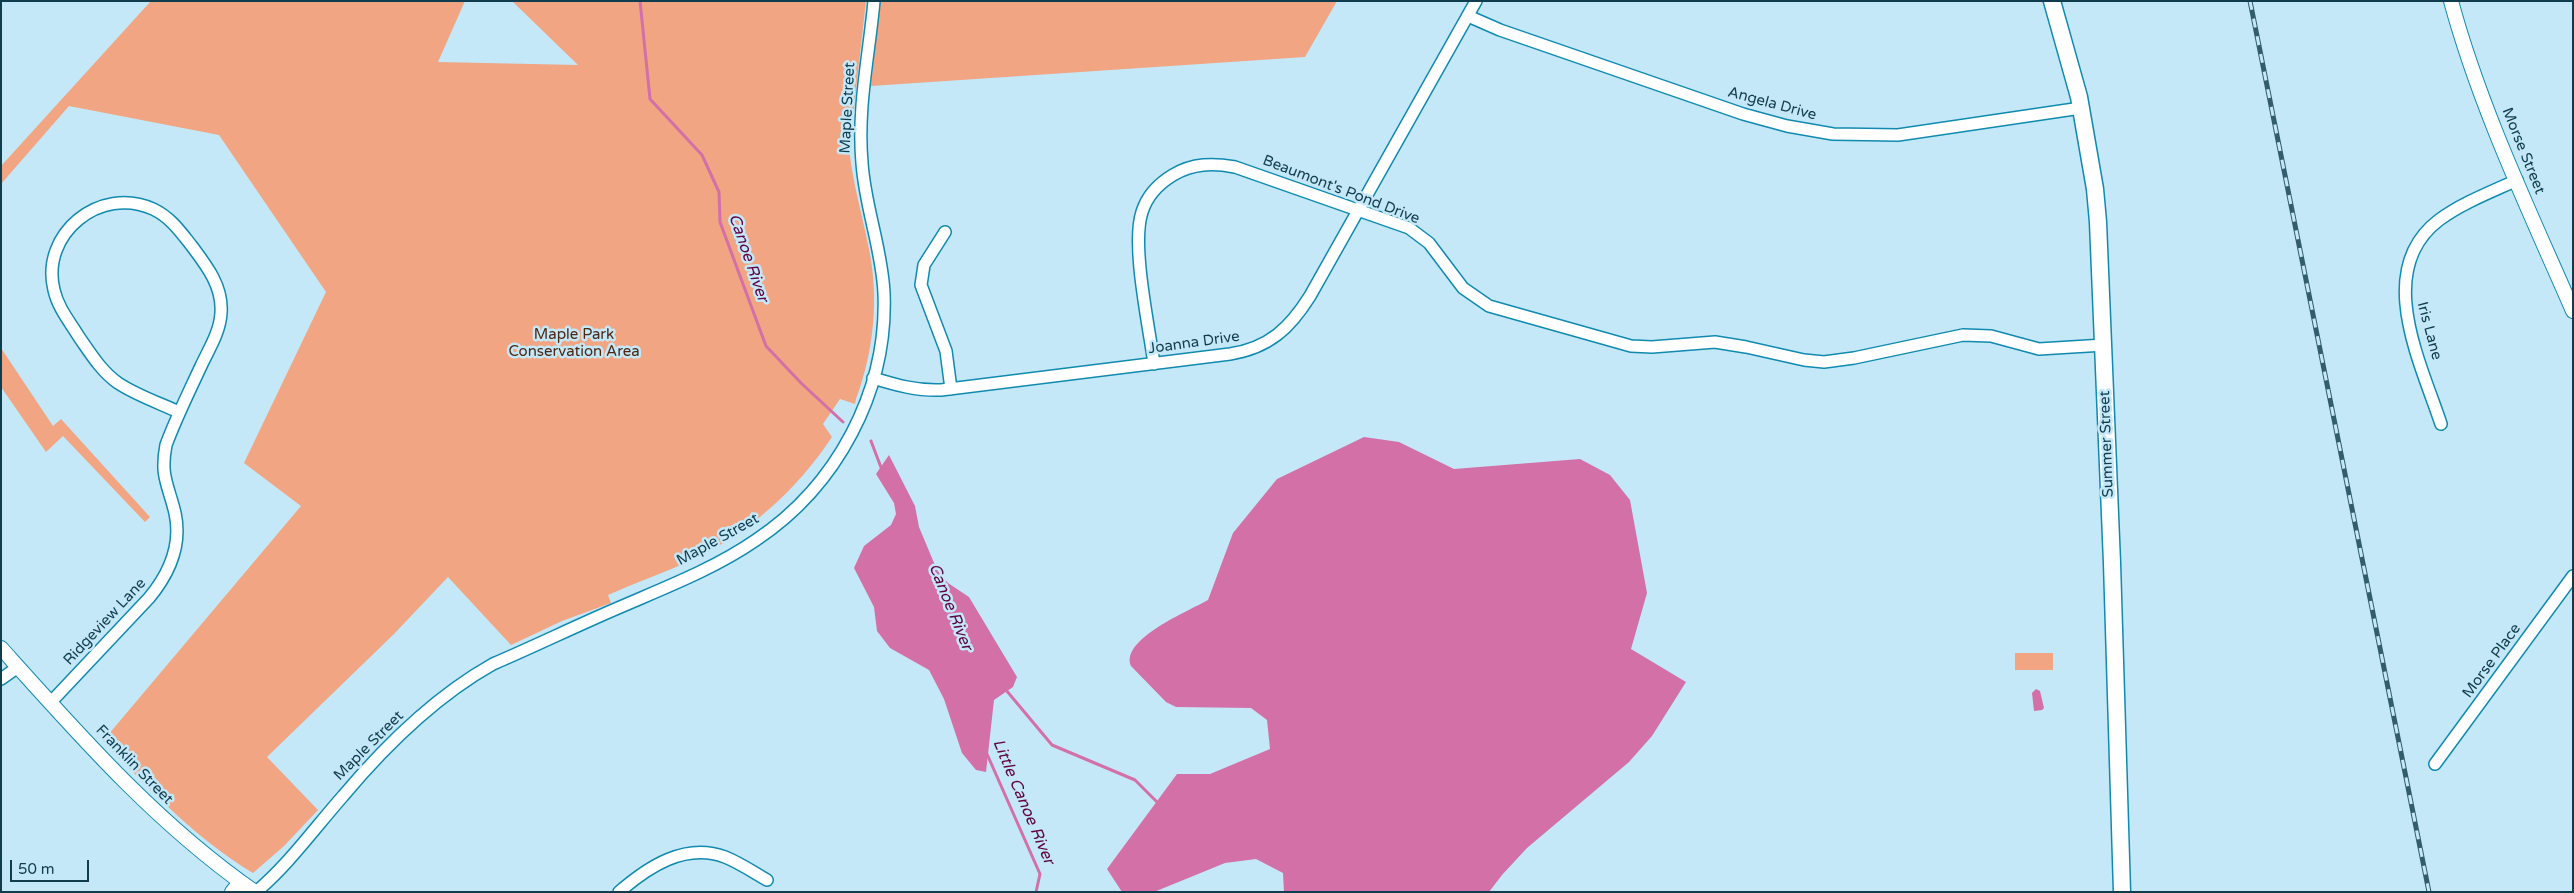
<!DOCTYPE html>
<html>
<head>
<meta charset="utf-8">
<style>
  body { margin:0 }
  #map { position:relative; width:2574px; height:893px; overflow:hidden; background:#c4e8f8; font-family:"Varela Round",sans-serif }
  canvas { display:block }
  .frame { position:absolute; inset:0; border:2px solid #103d4d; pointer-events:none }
  .scale { position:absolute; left:10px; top:860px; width:79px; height:22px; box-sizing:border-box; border:2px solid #103d4d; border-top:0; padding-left:6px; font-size:15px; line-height:18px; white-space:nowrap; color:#103d4d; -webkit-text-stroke:4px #c4e8f8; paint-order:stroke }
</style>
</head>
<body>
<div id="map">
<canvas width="2574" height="893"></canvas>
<div class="frame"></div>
<div class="scale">50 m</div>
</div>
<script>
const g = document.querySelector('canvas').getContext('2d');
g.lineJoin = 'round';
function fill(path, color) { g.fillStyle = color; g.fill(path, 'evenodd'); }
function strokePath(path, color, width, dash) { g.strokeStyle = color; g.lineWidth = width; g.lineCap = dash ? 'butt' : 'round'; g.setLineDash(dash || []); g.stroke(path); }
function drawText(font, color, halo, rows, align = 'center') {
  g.font = font + ' "Varela Round",sans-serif'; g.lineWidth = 5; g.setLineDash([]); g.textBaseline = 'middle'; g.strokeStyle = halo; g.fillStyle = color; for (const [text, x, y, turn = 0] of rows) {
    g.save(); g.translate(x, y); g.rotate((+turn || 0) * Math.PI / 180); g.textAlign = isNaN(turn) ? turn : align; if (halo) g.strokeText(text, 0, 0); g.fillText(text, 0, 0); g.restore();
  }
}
fill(new Path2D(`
  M151 1H465L438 62 578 65 512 1H866L852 125H848C848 169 861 207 869 249 879 299 874 351 856 399L855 404 840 399 823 424 832 437C797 490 748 534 690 561 663 573 635 583 608 595L611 603 562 621 511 645 448 577 394 634 267 757 318 810 284 846 253 873C196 839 149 789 103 741L301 506 244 463 326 292 219 135 69 106 1 184V166Z
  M880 1H1337L1305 57 871 86Z
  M1 348 53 426 61 419 150 517 145 522 63 436 46 452 1 387Z
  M2015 653H2053V670H2015Z`), '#f1a582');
fill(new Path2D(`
  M1364 437 1399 442 1454 469 1580 459 1610 475 1630 500 1647 593 1631 649 1686 682 1652 736 1629 762 1527 848 1502 875 1489 892H1284L1283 873 1256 859 1225 863 1154 892H1122L1107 869 1177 774H1210L1270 749 1267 720 1251 708 1176 707 1166 702 1131 666C1120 639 1189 611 1208 600L1233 533 1277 479Z
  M889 455 915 506 919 527 937 570 948 583 969 597 1017 677 1013 687 994 700 986 772 976 770 962 753 944 699 929 670 890 648 877 631 874 607 854 568 864 546 891 525 896 514 894 503 876 474Z
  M2036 689 2040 691 2044 708 2042 710 2034 711 2032 693Z`), '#d370a8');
strokePath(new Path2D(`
  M640 1 650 99 702 155 719 192 720 222 766 346 801 383 843 422
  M871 441 882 470
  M1006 690 1052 745 1135 780 1157 802
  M987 754 1040 874 1036 892`), '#d370a8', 3);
const minor = new Path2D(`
  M1468 16 1500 30 1743 114 1787 126 1833 134 1898 135 2081 108
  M945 232 924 265 921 285 946 351 951 389
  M1154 364C1149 326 1131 245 1142 212 1147 196 1158 184 1173 175 1193 163 1213 163 1235 167L1409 228 1429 243 1463 288 1489 306 1631 346 1652 347 1715 342 1746 347 1804 360 1824 362 1854 358 1963 335 1991 336 2039 349 2104 345
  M873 378C896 385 917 391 941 390L1230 354C1269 348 1290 328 1310 296L1476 1
  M2441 424C2421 363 2373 270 2439 220 2462 203 2491 192 2517 180
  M1 679 18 667
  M51 702 149 598C169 574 182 545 175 513 168 484 160 476 166 445 176 418 189 392 201 366 209 349 220 332 221 313 223 286 206 265 191 245 180 231 170 217 153 209 100 185 40 234 54 290 58 308 70 322 79 337 91 354 101 371 118 383 136 395 159 403 179 412
  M2435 764 2573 576
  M256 892C289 864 314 829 343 796 385 746 436 696 493 664 535 646 576 626 618 608 664 588 714 569 756 540 837 486 888 391 884 293 882 249 865 207 862 163 857 108 869 56 874 1
  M619 892C648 867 685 842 725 857 740 863 753 872 767 880`);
const tertiary = new Path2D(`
  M2451 1C2480 108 2529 210 2573 311
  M1 648C80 736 158 825 255 892
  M232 892 240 882`);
const secondary = new Path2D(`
  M2052 1 2079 97 2095 189 2098 222 2112 563 2122 892`);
strokePath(minor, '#108aaf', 14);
strokePath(tertiary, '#108aaf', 16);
strokePath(secondary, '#108aaf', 19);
strokePath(minor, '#fff', 11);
strokePath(tertiary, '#fff', 14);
strokePath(secondary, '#fff', 16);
const rail = new Path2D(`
  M2250 1 2429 892`);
strokePath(rail, '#325d6d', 5);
strokePath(rail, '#c4e8f8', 3, [9]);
drawText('15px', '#103d4d', '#c4e8f8', [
  ["Angela Drive",1772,104,15],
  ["Maple Street",848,108,-87],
  ["Morse Street",2523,151,68],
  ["Beaumont's Pond Drive",1341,190,21],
  ["Iris Lane",2429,331,75],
  ["Joanna Drive",1194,343,-8],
  ["Summer Street",2107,444,-92],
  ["Maple Street",718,540,-29],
  ["Ridgeview Lane",105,622,-47],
  ["Morse Place",2492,661,-54],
  ["Maple Street",369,746,-45],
  ["Franklin Street",134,765,46]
]);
drawText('15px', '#4d2510', '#c4e8f8', [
  ["Maple Park",574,335],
  ["Conservation Area",574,352]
]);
drawText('italic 16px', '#610243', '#c4e8f8', [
  ["Canoe River",748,258,71],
  ["Canoe River",950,607,68],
  ["Little Canoe River",1023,802,67]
]);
</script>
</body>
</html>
